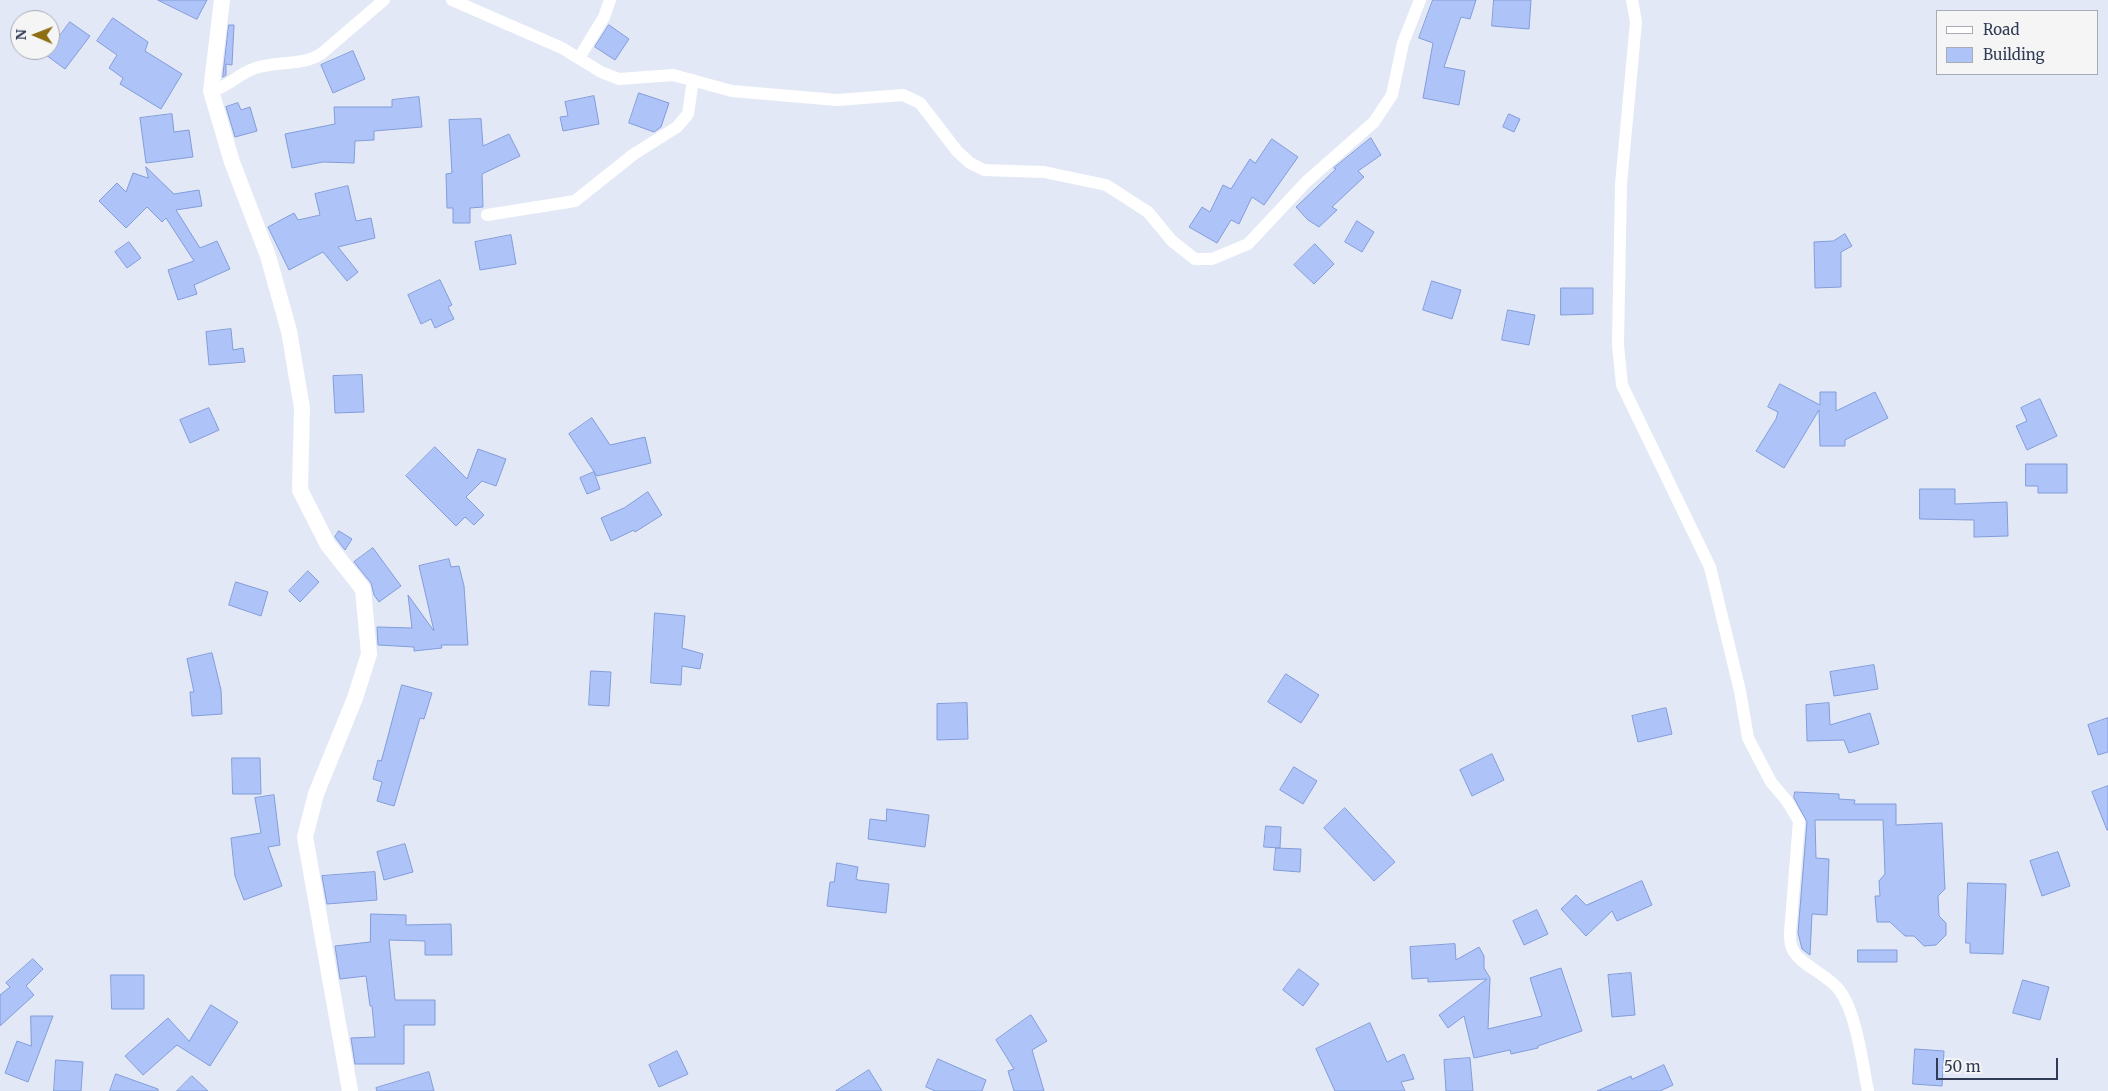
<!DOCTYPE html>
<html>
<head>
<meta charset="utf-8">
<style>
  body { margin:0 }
  #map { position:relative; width:2108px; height:1091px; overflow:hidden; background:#e2e8f5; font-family:Merriweather,serif }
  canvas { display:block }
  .legend { position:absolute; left:1936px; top:10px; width:162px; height:65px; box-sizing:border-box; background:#f5f5f5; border:1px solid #a6abb5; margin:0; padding:6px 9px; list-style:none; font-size:15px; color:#303b55 }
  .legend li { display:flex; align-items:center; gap:10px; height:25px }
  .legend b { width:25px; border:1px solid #a6abb5 }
  .north { position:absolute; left:10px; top:10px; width:50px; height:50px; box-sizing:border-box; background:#f5f5f5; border:1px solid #a6abb5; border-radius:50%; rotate:271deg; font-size:14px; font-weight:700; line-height:20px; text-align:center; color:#303b55 }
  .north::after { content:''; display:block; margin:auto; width:18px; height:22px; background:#8f6e13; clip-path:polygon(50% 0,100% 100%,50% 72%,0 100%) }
  .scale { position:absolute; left:1936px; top:1058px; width:122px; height:22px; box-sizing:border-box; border:2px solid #303b55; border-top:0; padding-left:6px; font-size:15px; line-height:18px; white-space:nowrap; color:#303b55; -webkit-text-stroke:4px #f5f5f5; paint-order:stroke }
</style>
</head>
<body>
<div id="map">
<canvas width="2108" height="1091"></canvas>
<ul class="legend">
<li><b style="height:6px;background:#fff"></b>Road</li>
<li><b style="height:14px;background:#aec4f8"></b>Building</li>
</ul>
<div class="north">N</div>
<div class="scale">50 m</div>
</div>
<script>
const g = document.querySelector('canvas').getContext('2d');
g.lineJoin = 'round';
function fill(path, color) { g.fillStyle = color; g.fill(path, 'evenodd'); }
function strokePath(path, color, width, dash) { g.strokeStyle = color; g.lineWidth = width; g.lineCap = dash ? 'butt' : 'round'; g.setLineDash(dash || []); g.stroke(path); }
const building = new Path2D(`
  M158 0H207L197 19Z
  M1433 0H1476L1470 19 1461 17 1444 67 1465 71 1459 105 1423 98 1433 43 1419 38Z
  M1494 0H1531L1529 29 1492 26Z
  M113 18 148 42 145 51 182 74 161 109 120 84 123 78 109 68 117 55 97 41Z
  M70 22 90 36 65 69 46 55Z
  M229 25H234L232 65 226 64V75L223 77Z
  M609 25 629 39 615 60 595 47Z
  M353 51 365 79 333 93 321 65Z
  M639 93 669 103 661 127 654 132 629 123Z
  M594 96 599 124 563 131 560 117 568 116 565 102Z
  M419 97 422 127 374 131V140L355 141 354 163 323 162 292 168 285 134 335 124 334 107H392V100Z
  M238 103 241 110 250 107 257 131 235 137 226 107Z
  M172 114 174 132 189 130 193 157 146 163 140 118Z
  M1509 114 1520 119 1514 132 1503 127Z
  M481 119 483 146 509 134 520 156 482 174 483 207 470 208V223H453V208H447L446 174 452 173 449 120Z
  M1371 138 1381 155 1358 171 1364 177 1332 207 1337 210 1319 227 1308 220 1296 207 1336 169 1334 168Z
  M1272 139 1298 157 1264 205 1252 197 1239 224 1231 220 1217 243 1189 227 1202 207 1210 212 1223 185 1231 189 1250 159 1255 163Z
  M146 167 174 194 199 190 202 206 176 210 200 248 217 241 230 269 194 285 197 294 178 300 168 270 194 261 166 218 162 222 147 207 126 228 99 201 117 183 126 192 133 173 148 178Z
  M348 186 356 221 371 218 375 238 338 247 358 272 347 281 323 252 289 270 268 227 294 213 298 220 320 215 315 194Z
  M1357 221 1374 232 1362 252 1345 242Z
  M1845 234 1852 246 1841 252V287L1815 288 1814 242 1833 241Z
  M511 235 516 264 480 270 475 242Z
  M129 242 141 258 127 268 115 252Z
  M1315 244 1334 264 1314 284 1294 265Z
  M440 280 452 305 448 307 454 319 435 328 431 319 421 324 408 295Z
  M1432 281 1461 290 1452 319 1423 310Z
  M1561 288H1593V314L1561 315Z
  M1508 310 1535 315 1529 345 1502 340Z
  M231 329 233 350 243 348 245 362 209 365 206 332Z
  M362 375 364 412 335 413 333 376Z
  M1780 384 1820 405V392H1836V411L1875 392 1888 418 1845 440V446H1820L1819 410 1784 468 1756 451 1776 419 1778 412 1768 407Z
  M2040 399 2057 436 2027 450 2016 426 2027 421 2021 408Z
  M209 408 219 430 190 443 180 420Z
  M592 418 610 445 645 437 651 463 597 476 569 434Z
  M435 447 467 479 478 449 506 459 496 486 482 481 466 497 484 515 474 525 465 517 456 526 406 476Z
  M2026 464H2067V493H2038V486H2026Z
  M594 472 600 489 587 494 580 478Z
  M1920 489H1955V504L2007 502 2008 536 1974 537V520L1920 519Z
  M648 492 662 515 635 532 634 530 611 541 601 518 624 508Z
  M339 531 352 539 345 550 335 537Z
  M373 548 401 586 379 602 374 595 371 583 354 562Z
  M449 559 451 567 459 566 464 586 468 645H441L442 648 414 651V647L378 645 377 627 412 628 408 595 434 631 419 566Z
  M308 571 319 582 300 602 289 591Z
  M236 582 268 592 261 616 229 605Z
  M655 613 685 616 682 648 703 654 700 669 682 666 681 685 651 683Z
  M212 653 221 690 222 714 192 716 190 692H194L187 659Z
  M1874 665 1878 689 1834 696 1830 672Z
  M591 671 611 672 609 706 589 705Z
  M1286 674 1319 695 1301 723 1268 702Z
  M402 685 432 693 424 719 420 718 394 806 377 801 382 782 373 779 378 760 381 761Z
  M967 703 968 739 937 740V704Z
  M1829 703 1830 725 1870 713 1879 744 1849 753 1844 740 1807 741 1806 705Z
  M1666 708 1672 734 1638 742 1632 716Z
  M2108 718V752L2098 755 2088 725Z
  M1492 754 1504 780 1472 796 1460 770Z
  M232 758H260L261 794H233Z
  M1294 767 1317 781 1303 804 1280 790Z
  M2108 786V830H2107L2092 792Z
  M1795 792 1839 794V799L1855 800 1854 804H1896V825L1942 823 1945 889 1938 896 1939 916 1946 923V935L1936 945 1924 946 1914 936H1905L1890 922H1877L1875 896H1880L1879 881 1885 874 1883 820H1815L1816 858 1829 859 1827 915 1812 914 1810 955 1802 949 1798 933 1807 822 1794 798Z
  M274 795 280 845 268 847 282 886 244 900 235 876 231 838 261 833 255 798Z
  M1345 808 1395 862 1374 881 1324 828Z
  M887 809 929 815 925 847 868 839 870 819 886 821Z
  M1266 826 1281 827 1280 848 1264 847Z
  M405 844 413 872 384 880 377 852Z
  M1276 848 1301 849 1300 872 1274 870Z
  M2058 852 2070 886 2042 896 2030 861Z
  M837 863 858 867 856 879 858 880 889 884 886 913 827 906 830 882H834Z
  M375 872 377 900 327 904 322 876Z
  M1642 881 1652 905 1617 921 1612 911 1586 936 1561 909 1576 895 1586 905Z
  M1968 883 2006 884 2003 954 1970 953V943H1966Z
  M1537 910 1548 934 1524 945 1513 921Z
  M371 914 406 915V925L451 924 452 955H425V941L389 940 395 1000H435V1025H404V1064H355L351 1038 375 1037 372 1006H370L366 976 340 979 335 946 370 942Z
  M1455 944 1456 960 1479 947 1484 956V968L1490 978 1488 1029 1542 1016 1530 978 1561 968 1582 1031 1538 1046V1048L1511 1054 1510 1050 1474 1058 1464 1016 1448 1028 1439 1015 1487 979 1428 982V978L1412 979 1410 947Z
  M1858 950H1897V962H1858Z
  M33 959 43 969 26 986 34 995 0 1026V995L10 987 6 983Z
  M1299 969 1319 984 1303 1006 1283 990Z
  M1631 973 1635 1015 1612 1017 1608 975Z
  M111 975H144V1009H112Z
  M2023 980 2049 987 2040 1020 2013 1013Z
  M211 1005 238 1022 210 1066 177 1045 143 1075 125 1056 168 1018 189 1041Z
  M1031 1015 1047 1041 1032 1050 1044 1091H1014L1008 1071 1014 1069 996 1040Z
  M31 1016H53L28 1082 5 1073 17 1041 31 1046Z
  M1370 1023 1387 1062 1404 1054 1414 1079 1401 1082 1405 1091H1335L1316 1049Z
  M1915 1049 1944 1051 1942 1086 1913 1084Z
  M677 1051 688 1074 659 1087 649 1065Z
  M1470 1058 1473 1091H1446L1444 1060Z
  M938 1059 986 1080 982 1091H935L926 1087Z
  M56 1060 83 1062 81 1091H54Z
  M1664 1065 1673 1085 1660 1091H1597L1631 1076 1632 1079Z
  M869 1070 882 1091H836Z
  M429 1072 434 1091H377L376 1088Z
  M116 1074 158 1089V1091H110Z
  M192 1076 208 1091H177Z`);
fill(building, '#aec4f8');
strokePath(building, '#829cda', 1);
strokePath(new Path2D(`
  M452 0 562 48 601 72 619 79 673 75 732 91 837 100 903 95 920 103 957 151 970 163 984 170 1044 172 1106 185 1148 212 1172 241 1195 259H1212L1248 244 1306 182 1374 122 1392 95 1403 43 1420 0
  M1632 0 1636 22 1621 184 1618 345 1622 385 1710 567 1740 691 1748 738 1771 782 1787 801 1799 821 1790 933C1790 937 1790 944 1792 948 1799 965 1829 975 1840 991 1857 1015 1862 1062 1868 1091
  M579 58 604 17 610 0
  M211 91C227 88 238 74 253 69 276 60 300 67 321 54L384 0
  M487 215 575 201 634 154 677 127 688 114 693 80`), '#fff', 12);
strokePath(new Path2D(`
  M222 0 211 91 232 162 268 256 289 331 302 408 300 490 328 545 363 589 369 654 355 698 316 794 305 837 350 1091`), '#fff', 16);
</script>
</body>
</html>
